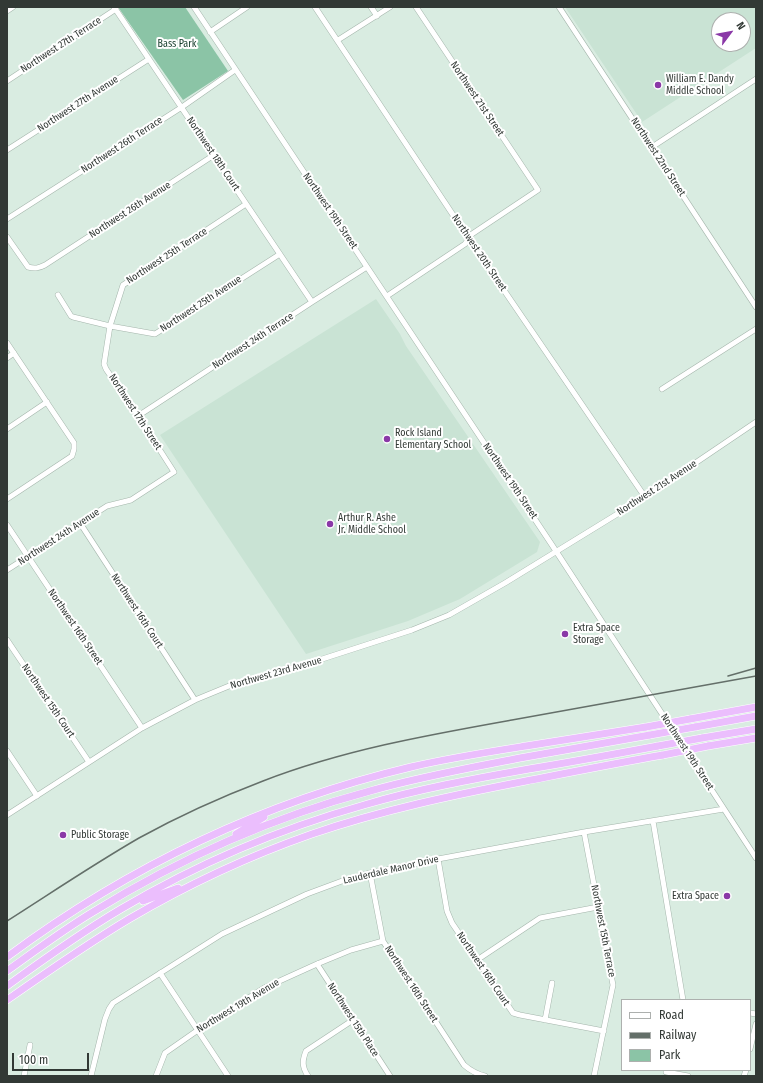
<!DOCTYPE html>
<html>
<head>
<meta charset="utf-8">
<style>
  body { margin:0 }
  #map { position:relative; width:763px; height:1083px; overflow:hidden; background:#d9ece1; font-family:"Fira Sans Condensed",sans-serif }
  canvas { display:block }
  .frame { position:absolute; inset:0; border:8px solid #323935; pointer-events:none }
  .legend { position:absolute; left:621px; top:999px; width:130px; height:72px; box-sizing:border-box; background:#fff; border:1px solid #adb0ae; margin:0; padding:5px 7px; list-style:none; font-size:12px; color:#323935 }
  .legend li { display:flex; align-items:center; gap:8px; height:20px }
  .legend b { width:20px; border:1px solid #adb0ae }
  .north { position:absolute; left:711px; top:12px; width:40px; height:40px; box-sizing:border-box; background:#fff; border:1px solid #adb0ae; border-radius:50%; rotate:58deg; font-size:11px; font-weight:700; line-height:16px; text-align:center; color:#323935 }
  .north::after { content:''; display:block; margin:auto; width:14px; height:18px; background:#8a38a7; clip-path:polygon(50% 0,100% 100%,50% 72%,0 100%) }
  .scale { position:absolute; left:12px; top:1053px; width:77px; height:18px; box-sizing:border-box; border:2px solid #323935; border-top:0; padding-left:5px; font-size:12px; line-height:14px; white-space:nowrap; color:#323935; -webkit-text-stroke:3px #fff; paint-order:stroke }
</style>
</head>
<body>
<div id="map">
<canvas width="763" height="1083"></canvas>
<div class="frame"></div>
<ul class="legend">
<li><b style="height:5px;background:#fff"></b>Road</li>
<li><b style="height:5px;background:#646f69"></b>Railway</li>
<li><b style="height:11px;background:#8bc4a6"></b>Park</li>
</ul>
<div class="north">N</div>
<div class="scale">100 m</div>
</div>
<script>
const g = document.querySelector('canvas').getContext('2d');
g.lineJoin = 'round';
function fill(path, color) { g.fillStyle = color; g.fill(path, 'evenodd'); }
function strokePath(path, color, width, dash) { g.strokeStyle = color; g.lineWidth = width; g.lineCap = dash ? 'butt' : 'round'; g.setLineDash(dash || []); g.stroke(path); }
function drawText(font, color, halo, rows, align = 'center') {
  g.font = font + ' "Fira Sans Condensed",sans-serif'; g.lineWidth = 4; g.setLineDash([]); g.textBaseline = 'middle'; g.strokeStyle = halo; g.fillStyle = color; for (const [text, x, y, turn = 0] of rows) {
    g.save(); g.translate(x, y); g.rotate((+turn || 0) * Math.PI / 180); g.textAlign = isNaN(turn) ? turn : align; if (halo) g.strokeText(text, 0, 0); g.fillText(text, 0, 0); g.restore();
  }
}
fill(new Path2D(`
  M565 7H756V48L642 122ZM719 20H743V44H719Z
  M376 299 400 334 406 346 540 542 537 552 460 599 408 621 306 654 160 435Z`), '#c9e3d4');
fill(new Path2D(`
  M118 7H185L228 71 183 100Z`), '#8bc4a6');
const minor = new Path2D(`
  M114 7 312 302
  M194 7 552 545 756 858
  M315 7 469 239 645 497
  M371 7 377 16
  M559 7 756 307
  M7 11 13 7
  M210 32 247 7
  M338 40 390 7
  M7 81 116 9
  M652 147 756 79
  M7 150 149 59
  M7 219 182 107 235 70
  M7 237 28 267C35 269 39 268 45 265L214 155
  M58 295 71 316 73 317 110 326 155 334 280 254
  M387 296 465 244 472 234 538 190 416 7
  M7 343 74 443V449L72 456 7 499
  M7 358 14 353
  M662 389 756 329
  M138 416 312 302 367 267
  M7 429 47 402
  M80 523 195 700
  M7 525 142 728
  M7 570 107 506 131 500 174 472 138 416 106 369 104 364 110 326 123 285 246 204
  M7 640 89 762
  M7 751 37 796
  M7 815 142 728 195 700 229 686 313 662 412 630 449 615 505 583 645 497 756 422
  M653 821 683 1000
  M584 832 613 985 594 1076
  M438 859 447 911 452 923 513 1013 520 1015 604 1031
  M370 873 383 941 464 1065C471 1071 476 1074 485 1076
  M477 960 540 918 598 907
  M317 964 390 1076
  M160 973 228 1076
  M750 1013 756 1014
  M545 1020 552 983
  M750 1049 756 1024
  M666 1072 688 1076
  M24 1076 30 1045
  M91 1076 105 1019 109 1009 113 1003 222 934 307 894 342 881 370 873 438 859 584 832 724 809
  M156 1076 165 1053 198 1030 264 988 317 964 351 950 383 941
  M308 1076C302 1067 302 1061 306 1051L353 1020
  M744 1076 746 1070`);
const highway = new Path2D(`
  M690 719 756 707
  M695 727 756 716
  M702 738 756 729
  M708 746 756 738
  M236 834 264 817
  M143 901 178 888
  M7 957C128 867 264 802 411 767 449 758 488 752 526 746 566 740 606 733 646 727
  M7 971C35 951 63 930 93 912 179 859 273 817 370 791 419 777 469 768 520 758 563 750 607 743 650 735
  M7 986C44 959 82 932 121 909 197 864 279 829 364 805 418 789 473 779 529 769 572 762 615 754 658 746
  M7 1000C47 972 87 944 129 919 187 885 249 856 312 834 382 810 454 795 526 781 572 772 617 763 663 755`);
strokePath(minor, '#a4b5ab', 6);
strokePath(highway, '#fff', 8);
strokePath(minor, '#fff', 5);
strokePath(highway, '#ebbefd', 7);
strokePath(new Path2D(`
  M728 676 756 668
  M7 921C51 893 94 864 139 838 179 816 221 797 263 781 343 750 428 735 512 720 593 705 675 691 756 676`), '#646f69', 1.5);
const highwayBridge = new Path2D(`
  M646 727 690 719
  M650 735 695 727
  M658 746 702 738
  M663 755 708 746`);
strokePath(highwayBridge, '#fff', 8, []);
strokePath(highwayBridge, '#ebbefd', 7);
for (const [x, y, r, color] of [
  [658,85,4,"#8a38a7"],
  [387,439,4,"#8a38a7"],
  [330,524,4,"#8a38a7"],
  [565,634,4,"#8a38a7"],
  [63,835,4,"#8a38a7"],
  [727,896,4,"#8a38a7"]
]) { const dot = new Path2D(); dot.arc(x, y, r, 0, 2 * Math.PI); g.fillStyle = color; g.fill(dot); strokePath(dot, '#fff', 1.5); }
drawText('10px', '#0f3826', '#fff', [
  ["Bass Park",177,44]
]);
drawText('10px', '#323935', '#fff', [
  ["Northwest 27th Terrace",61,45,-33],
  ["Northwest 21st Street",477,99,56],
  ["Northwest 27th Avenue",78,104,-33],
  ["Northwest 26th Terrace",122,145,-33],
  ["Northwest 18th Court",213,154,56],
  ["Northwest 22nd Street",658,157,57],
  ["Northwest 26th Avenue",130,210,-33],
  ["Northwest 19th Street",330,211,56],
  ["Northwest 20th Street",479,253,56],
  ["Northwest 25th Terrace",167,256,-33],
  ["Northwest 25th Avenue",201,304,-33],
  ["Northwest 24th Terrace",253,341,-33],
  ["Northwest 17th Street",135,412,57],
  ["Northwest 19th Street",510,481,56],
  ["Northwest 21st Avenue",657,488,-33],
  ["Northwest 24th Avenue",59,537,-33],
  ["Northwest 16th Court",137,611,57],
  ["Northwest 16th Street",75,627,56],
  ["Northwest 23rd Avenue",276,673,-16],
  ["Northwest 15th Court",48,701,56],
  ["Northwest 19th Street",687,752,57],
  ["Lauderdale Manor Drive",391,870,-13],
  ["Northwest 15th Terrace",603,931,79],
  ["Northwest 16th Court",483,969,56],
  ["Northwest 16th Street",411,984,57],
  ["Northwest 19th Avenue",238,1006,-31],
  ["Northwest 15th Place",353,1020,57]
]);
drawText('10px', '#323935', '#fff', [
  ["William E. Dandy",666,79],
  ["Middle School",666,91],
  ["Rock Island",395,433],
  ["Elementary School",395,445],
  ["Arthur R. Ashe",338,518],
  ["Jr. Middle School",338,530],
  ["Extra Space",573,628],
  ["Storage",573,640],
  ["Public Storage",71,835],
  ["Extra Space",719,896,"right"]
], 'left');
</script>
</body>
</html>
